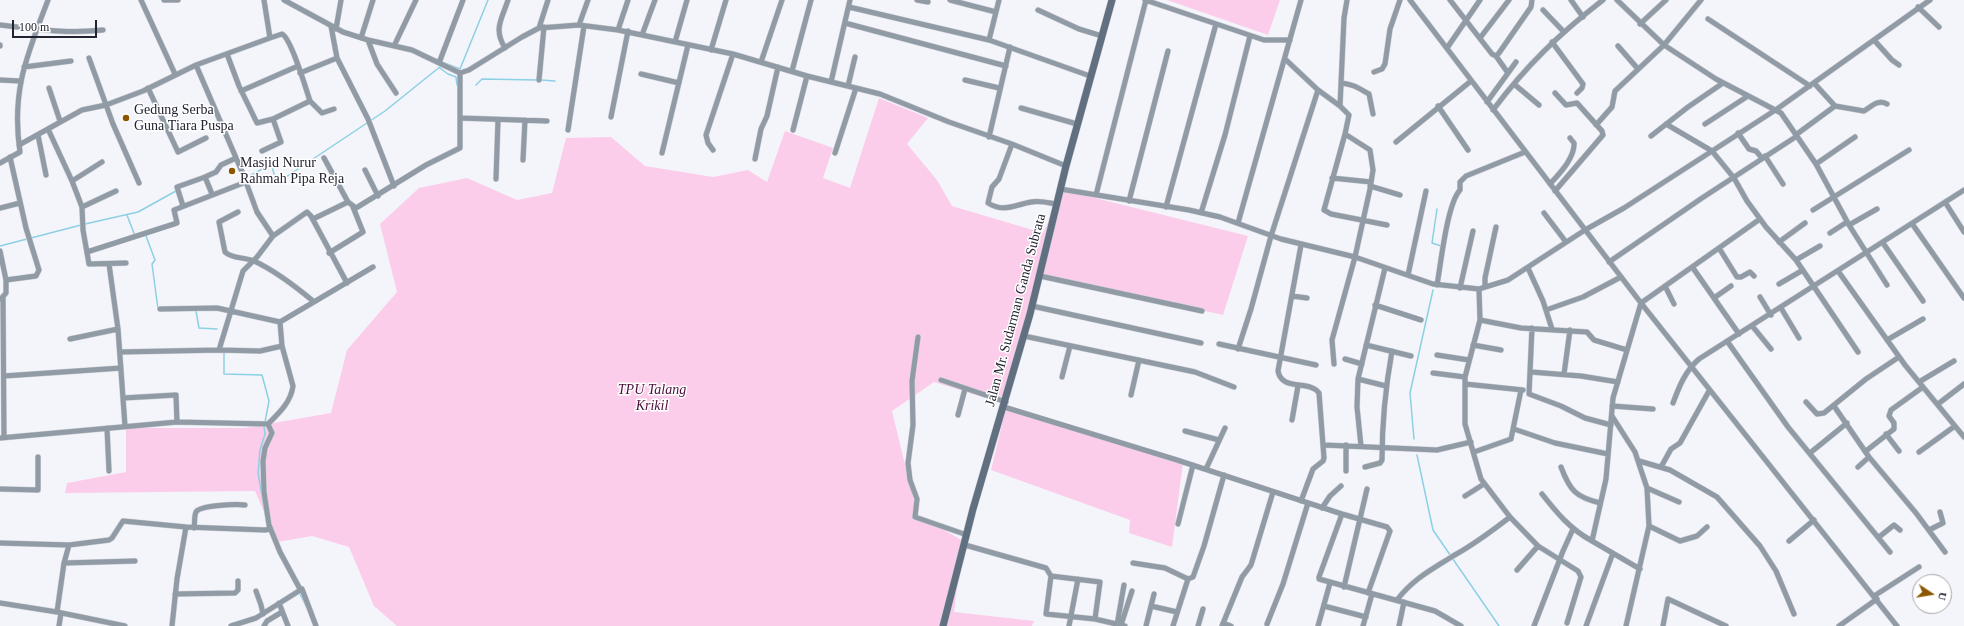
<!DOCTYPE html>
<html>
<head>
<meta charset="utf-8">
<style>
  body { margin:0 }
  #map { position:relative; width:1964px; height:626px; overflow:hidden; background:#f4f5fb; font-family:Georgia,serif }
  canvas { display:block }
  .north { position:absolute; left:1912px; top:574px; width:40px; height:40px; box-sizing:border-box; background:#fff; border:1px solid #a7a7ac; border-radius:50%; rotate:102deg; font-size:11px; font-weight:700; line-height:16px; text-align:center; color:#222330 }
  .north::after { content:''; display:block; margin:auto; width:14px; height:18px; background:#8a5700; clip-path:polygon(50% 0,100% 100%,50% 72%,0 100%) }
  .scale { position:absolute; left:12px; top:20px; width:85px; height:18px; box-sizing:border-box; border:2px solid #222330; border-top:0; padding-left:5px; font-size:12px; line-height:14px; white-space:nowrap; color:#222330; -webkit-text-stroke:3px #fff; paint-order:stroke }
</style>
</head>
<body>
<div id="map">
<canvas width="1964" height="626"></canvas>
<div class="north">U</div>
<div class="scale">100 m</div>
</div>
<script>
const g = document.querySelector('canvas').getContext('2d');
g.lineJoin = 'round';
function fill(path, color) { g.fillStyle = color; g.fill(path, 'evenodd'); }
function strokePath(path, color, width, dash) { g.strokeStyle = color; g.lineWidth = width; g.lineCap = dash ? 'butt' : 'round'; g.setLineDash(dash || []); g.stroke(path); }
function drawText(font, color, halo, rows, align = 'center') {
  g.font = font + ' Georgia,serif'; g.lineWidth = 3; g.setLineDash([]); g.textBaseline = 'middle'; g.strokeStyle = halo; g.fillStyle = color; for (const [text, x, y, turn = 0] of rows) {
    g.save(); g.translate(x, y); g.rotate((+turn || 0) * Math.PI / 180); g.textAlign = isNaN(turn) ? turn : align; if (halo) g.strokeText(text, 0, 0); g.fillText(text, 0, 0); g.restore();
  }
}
fill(new Path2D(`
  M1167 0H1280L1268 35Z
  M879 98 928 118 907 144 937 180 952 206 1043 233 1063 190 1248 236 1223 315 1039 274 1001 403 934 382 892 411 917 514 963 541 954 612 1034 621 1032 626H397L374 606 349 547 312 536 277 542 255 491 65 493 67 483 126 472V428H245L331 413 347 350 397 292 380 224 419 188 467 178 517 200 552 193 566 138 611 137 645 166 713 177 748 170 767 182 785 131 833 148 823 178 850 188Z
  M1006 408 1183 463 1172 547 1129 533 1130 520 991 470Z`), '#fbcdea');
strokePath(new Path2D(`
  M442 62 460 69 488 0
  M440 68 448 74 456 77 457 85
  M541 80 555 81
  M476 85 482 79 537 80
  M246 178 271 164 277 183 385 111 441 66
  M1437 209 1432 243 1441 246
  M127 215 135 236
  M85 224 138 212 176 191
  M146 236 155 260 152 264 158 309
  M31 238 81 225
  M0 246 27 239
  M196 311 199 328 217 329
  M224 352V374L262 375 269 401 264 427 265 434 260 450 258 473 268 529
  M1414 439 1410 393 1433 290
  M1417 455 1433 530 1499 626
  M299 592 307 608`), '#8dcfe4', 1.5);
const street = new Path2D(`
  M141 0 175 74
  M164 0H178
  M264 0 270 38
  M284 0 343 32 368 40 412 50 460 73 469 70 522 37 539 28 579 25 618 30 733 54 807 76 880 94 949 122 1012 144 1066 166
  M917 0 928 2
  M950 0 996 12
  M1145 0 1264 40H1290
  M1410 0 1641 303 1897 626
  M1450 0 1492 54 1496 56 1499 53 1531 7 1532 0
  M1571 0 1583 17
  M1701 0 1664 45 1716 79 1781 113 1816 164 1849 225 1887 285
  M849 7 989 40 1090 76
  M1918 7 1939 27
  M1038 10 1079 29 1102 36
  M1543 10 1564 32
  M1708 19 1810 86
  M845 23 1006 66
  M1640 24 1666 0
  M0 25C35 29 68 34 103 30
  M579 25 588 0
  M331 26 337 58 368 119 394 186
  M539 28 548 0
  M336 29 341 0
  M618 30 628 0
  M642 35 655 0
  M361 38 373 0
  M1480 38 1509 0
  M368 40 377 64 396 93
  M989 40 999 0
  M1874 40 1892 60 1899 65
  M675 42 687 0
  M1552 42 1583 84 1582 88 1577 93
  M0 46V45
  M394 46 416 0
  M1618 46 1638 69
  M505 48C493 29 502 19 508 0
  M1447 48 1480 0
  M711 50 726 0
  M1496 56 1508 73
  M89 58 113 124 139 183
  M1285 59 1318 90 1340 106 1349 115 1345 134 1370 150 1373 170 1370 189 1355 257 1332 340 1334 364
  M761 62 782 0
  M439 63 463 0
  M196 65 243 174 257 212 273 236
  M24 67 71 61
  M792 71 811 0
  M1374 72 1382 69 1385 64 1390 29 1400 0
  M300 73 337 58
  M641 74 679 83
  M0 80 20 81
  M539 80 544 27
  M965 80 999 88
  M831 82 850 0
  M1342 83C1355 85 1358 88 1369 94L1373 114
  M1814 83 1835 106 1864 111C1872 106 1878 99 1887 104
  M1514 84 1539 105
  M848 86 855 57
  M49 88 60 121
  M148 88 178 152 206 138
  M241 91 298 66
  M1555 93 1566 105 1577 103 1602 131 1603 135 1555 191
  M310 101 322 113 334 109
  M1487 102 1516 62
  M1340 106 1344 18 1347 0
  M1438 106 1468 150
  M1021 108 1077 124
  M1493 110C1526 66 1559 34 1603 0
  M611 117 628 31
  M460 118 547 121
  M1666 124 1712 151 1734 178 1747 201 1766 227 1796 260 1858 352
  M1705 124 1748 96
  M1596 125 1612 107 1615 91 1664 45 1617 0
  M48 129 72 181 82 207 83 230 89 264 126 263
  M568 130 584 26
  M793 130 807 76
  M1738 133 1749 149 1756 151 1762 158
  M1345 134 1324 210 1331 214 1387 225
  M1797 134 1835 106
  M38 135 46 175
  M1651 136 1688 107 1723 83
  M989 137 1010 47
  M1396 142 1471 81
  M1012 144 999 179 992 187 988 203C1004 213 1014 205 1031 202 1039 200 1049 203 1057 204
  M19 145 82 110 106 105 143 91 196 65 270 38 282 34C291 38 306 89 310 101L273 119 257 123 239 86 227 54
  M713 150 708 143 706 135 733 54
  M262 151 281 142 273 119
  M662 153 688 45
  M835 153 856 88
  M1765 156 1783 184
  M324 158 348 202 356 208 426 165 460 148V73
  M755 159 761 129 767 116 778 67
  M523 160 525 120
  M0 163 20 152C11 91 27 55 48 0
  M1816 164 1855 137
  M365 170 378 196
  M205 177 216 172 221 165 236 158
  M1332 178 1371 182
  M496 179 498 120
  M72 181 102 162
  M1550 184C1559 174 1575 158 1574 143L1570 138
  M1370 186 1400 195
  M1060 189 1189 210 1220 217 1281 239 1355 257 1433 284 1479 289 1508 280 1585 230 1624 208 1777 109 1930 0
  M1096 195 1146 0
  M1129 201 1168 51
  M1945 202 1964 232
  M183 206 177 187 205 177 212 194
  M82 207 116 191
  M1166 207 1216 24
  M0 208 20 203
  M1813 210 1909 150
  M238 212 219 222 225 252C232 259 245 257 254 261 276 271 295 286 313 301
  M1201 213 1225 135 1250 36
  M1544 213 1566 242
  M313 219 348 202
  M1238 223 1301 0
  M1849 225 1877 209
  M1913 225 1964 298
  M1830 233 1847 222
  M1779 242 1805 223
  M1883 243 1923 301
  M1301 245 1278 371C1282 392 1309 379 1319 393L1324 458 1323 461 1313 469 1301 501
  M1719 248 1737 277H1741L1750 272 1754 276
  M0 251 6 280V293L1 299
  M87 252 177 223 174 210 246 182
  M329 253 363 232 353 207
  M1796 260 1820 246
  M1609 262 1702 198 1797 136
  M109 264 118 329 125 426
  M1528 268 1543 301 1552 329
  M1693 268 1739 334
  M1838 271 1905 365 1964 437
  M1408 275 1426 191
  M1040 276 1202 311
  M6 280 36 276 39 270 26 228 10 157
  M1779 284 1803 270
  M1437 285C1441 263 1447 204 1460 190V182L1466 176 1525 152
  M1665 286 1674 304
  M1485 287V278L1496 227
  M1460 288 1473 231
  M1479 289 1480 320 1465 377V424L1481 479 1510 517 1538 546 1578 571 1581 577 1567 623
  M1292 296 1307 298
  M1760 297 1771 315
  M3 298 4 438
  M1714 298 1731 286
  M1375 305 1421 320
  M1032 306 1201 343
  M1781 308 1799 338
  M160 309 217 308 280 322
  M1546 310 1583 297 1621 277
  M1480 320 1521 328 1587 332 1594 340 1627 350
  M1753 327 1771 349
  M1532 328 1529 394 1561 406 1585 418 1611 425
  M1024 336 1195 372 1234 387
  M918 337 912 381 913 425 908 463 910 480 917 499 915 517 967 535
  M70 339 118 329
  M1887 340 1923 319
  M1727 341 1788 427 1890 552
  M1219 344 1316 365
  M1366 345 1411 356
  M1473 345 1501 350
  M1238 349 1251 309 1271 236 1318 90
  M219 350 260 351 282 346
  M120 352 219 350 243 271 257 257 273 236 307 212 311 216 347 283
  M1437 355 1469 360
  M1345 359 1362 364
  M1531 372 1581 376 1618 382
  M1433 373 1465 377
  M1564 374 1570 330
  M4 376 121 368
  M1062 377 1070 346
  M1358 379 1386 386
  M941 380 1006 402
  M1919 382 1954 361
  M1465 384 1523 390
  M1131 395 1139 360
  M123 398 176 395 177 422
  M1806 402 1817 414 1824 413 1866 379 1899 357
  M1673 403C1679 387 1685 371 1699 359L1964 190
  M1938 404 1964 384
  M1612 406 1653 409
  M1834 406 1869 457 1916 513 1945 552
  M1004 407 1177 460 1342 514 1387 527 1390 531 1368 593
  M958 415 965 389
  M1612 416 1635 452 1647 488 1649 526 1626 626
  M1292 420 1298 386
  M268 424C279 413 291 402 293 386L282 346 280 322 373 267
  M268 424 272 433 265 448 263 461 264 492 269 525 280 552 300 589
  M107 428 109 471
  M1514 429 1555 443 1608 454
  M1185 431 1219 440
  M1886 434 1899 451
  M0 438 177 422 268 424
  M1324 445 1437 450 1471 442
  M1346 445V471
  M1361 446 1357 407 1358 379 1385 268
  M1866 451 1894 429V423L1889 416 1891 410 1923 387
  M1474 452 1511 439 1521 390
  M1919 452 1955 426
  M1810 453 1847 423
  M1639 461 1670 470 1717 497 1760 546 1776 571 1794 614
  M1365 467 1380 463 1382 460C1382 421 1385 390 1392 351
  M1561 467C1570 491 1576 497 1600 503
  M1661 467 1671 449 1680 443 1709 391
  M1858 467 1869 457
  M1206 469 1225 428
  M1647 488 1679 502
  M0 489 38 490V457
  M1542 494C1557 513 1570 529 1592 541
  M1465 496 1484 484
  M1322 508 1330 496 1341 486
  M1342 514 1319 577V579L1435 611 1461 626
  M1178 524 1193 465
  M1649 526 1680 541 1697 536 1707 527
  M194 528C195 523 194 516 196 512 200 505 237 504 245 505
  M1929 530 1943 523 1940 512
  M1879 537 1894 525 1900 530
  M1789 541 1814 520
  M0 543 69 545
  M965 545 1046 568 1051 576 1046 614 1095 619 1125 626
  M64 563 135 561
  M1133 563 1165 568 1188 579 1193 577 1204 546 1224 475
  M1640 569 1592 541 1606 479 1613 398 1641 303 1760 219
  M1517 570 1538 546
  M1051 576 1100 582 1095 619
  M1344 587 1367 489
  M256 591 261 605 263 614
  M175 594 235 593 238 590V581
  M1874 596 1919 567
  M1397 600C1413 579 1431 570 1453 556 1473 545 1492 531 1510 517
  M0 603 57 612 125 626
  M279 603 288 626
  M1151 606 1177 612
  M1324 606 1366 617
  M57 612 64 563 69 545 109 540 112 538 123 521 186 527 265 530 270 529
  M1223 623 1231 626
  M1267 624 1283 584 1308 503
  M1117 625 1124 585
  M1121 625 1132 591
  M59 626 61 613
  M172 626 177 579 186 527
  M231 626 256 618 302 589 316 626
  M264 626 267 621 282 612
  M1069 626 1078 579
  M1146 626 1154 594
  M1173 626 1188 579
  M1198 626 1203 609
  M1222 626 1242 577 1251 565 1273 492
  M1318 626 1330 583
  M1363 626 1372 594
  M1399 626 1404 602
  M1534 626 1563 551 1573 529
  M1586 626 1613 553
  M1663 626 1668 599 1726 626
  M1839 626 1877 599`);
const secondary = new Path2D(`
  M943 626 973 509 1030 314 1066 166 1112 0`);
strokePath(street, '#cecfd6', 6);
strokePath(secondary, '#cecfd6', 8);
strokePath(street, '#909ba6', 5);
strokePath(secondary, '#617080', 7);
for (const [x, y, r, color] of [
  [126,118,4,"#8a5700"],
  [232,171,4,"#8a5700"]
]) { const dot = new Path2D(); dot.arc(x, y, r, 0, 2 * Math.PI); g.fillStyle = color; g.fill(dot); strokePath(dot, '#fff', 1.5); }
drawText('14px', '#222330', '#fff', [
  ["Gedung Serba",134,110],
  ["Guna Tiara Puspa",134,126],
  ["Masjid Nurur",240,163],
  ["Rahmah Pipa Reja",240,179]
], 'left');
drawText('14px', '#222330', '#fff', [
  ["Jalan Mr. Sudarman Ganda Subrata",1016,310,-75]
]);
drawText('italic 14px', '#4a0f3b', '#fff', [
  ["TPU Talang",652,390],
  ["Krikil",652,406]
]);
</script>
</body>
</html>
